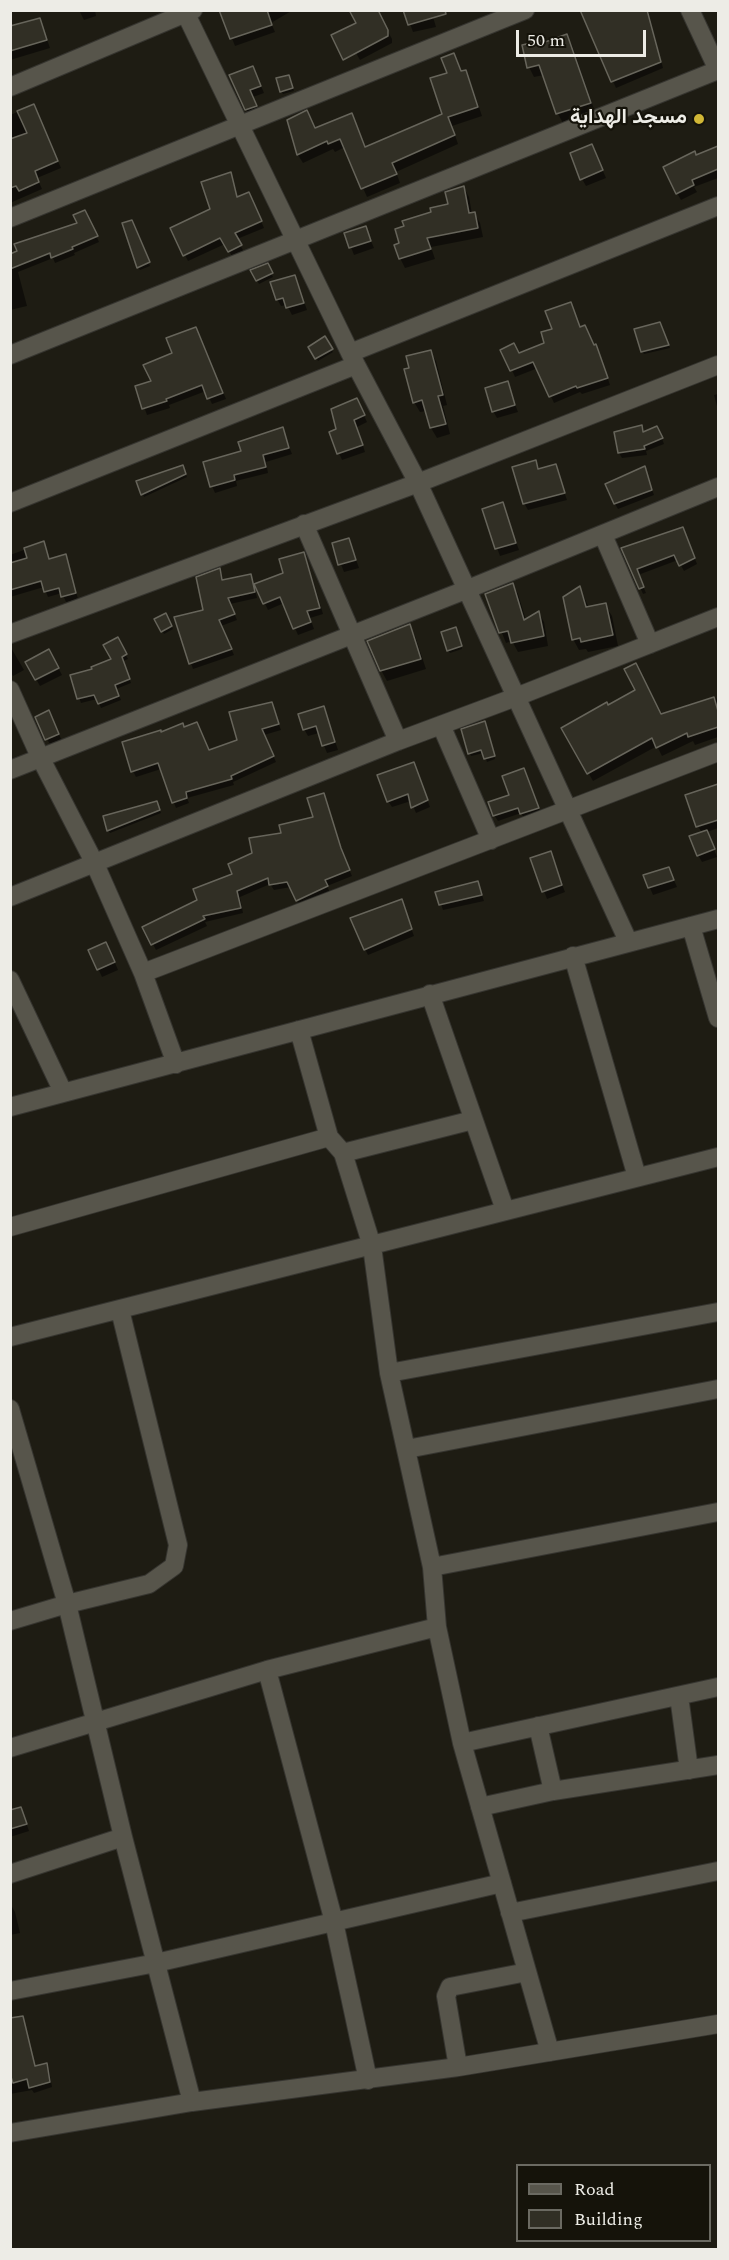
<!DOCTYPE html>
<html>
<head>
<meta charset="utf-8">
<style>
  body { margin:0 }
  #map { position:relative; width:729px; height:2260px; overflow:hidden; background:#1e1c13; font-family:Spectral,serif }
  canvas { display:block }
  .frame { position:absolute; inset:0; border:12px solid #edece6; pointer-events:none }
  .legend { position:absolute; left:516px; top:2164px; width:195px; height:78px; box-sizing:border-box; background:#15130a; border:2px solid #6b6a62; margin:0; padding:8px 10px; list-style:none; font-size:18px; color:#edece6 }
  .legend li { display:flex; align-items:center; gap:12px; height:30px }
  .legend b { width:30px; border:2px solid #6b6a62 }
  .scale { position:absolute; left:516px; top:30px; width:130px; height:27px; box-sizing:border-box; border:3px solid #edece6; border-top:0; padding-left:8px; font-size:18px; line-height:21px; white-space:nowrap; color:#edece6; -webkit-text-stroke:4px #15130a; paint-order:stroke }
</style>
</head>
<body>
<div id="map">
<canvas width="729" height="2260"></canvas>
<div class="frame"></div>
<ul class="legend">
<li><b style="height:8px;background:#57554b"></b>Road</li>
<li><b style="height:16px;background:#312f25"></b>Building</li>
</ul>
<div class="scale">50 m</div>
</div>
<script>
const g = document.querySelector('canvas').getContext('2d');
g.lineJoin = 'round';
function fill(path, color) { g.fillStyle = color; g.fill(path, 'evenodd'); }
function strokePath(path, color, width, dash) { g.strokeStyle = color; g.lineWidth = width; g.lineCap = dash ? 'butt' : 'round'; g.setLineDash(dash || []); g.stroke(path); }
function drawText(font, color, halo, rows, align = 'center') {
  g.font = font + ' Spectral,Vazirmatn,serif'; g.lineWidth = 4.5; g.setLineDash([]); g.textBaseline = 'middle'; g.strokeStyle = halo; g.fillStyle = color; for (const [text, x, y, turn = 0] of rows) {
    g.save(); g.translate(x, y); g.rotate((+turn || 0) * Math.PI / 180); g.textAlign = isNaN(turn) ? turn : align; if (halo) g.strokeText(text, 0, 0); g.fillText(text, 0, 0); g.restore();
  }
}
fill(new Path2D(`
  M79 10H95L96 16 84 20Z
  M229 10H293L271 23 275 32 235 46 222 13Z
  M376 10 392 39V43L360 60 356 53Z
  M405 10H431L436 27 413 32Z
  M600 10H648L663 68 616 88 584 16Z
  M40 19 50 48 10 60V28Z
  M566 35 572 45 595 112 563 123 558 114 544 75 534 77 529 67 524 46Z
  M458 64 462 73 465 71 470 80 482 116 452 126 458 144 396 172 400 183 367 197 345 147 335 152 333 149 303 163 298 155 289 120 315 130 352 114 366 148 444 115 449 74Z
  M253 67 264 93 253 97 259 113 250 116 246 109Z
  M289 76 294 91 283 94 281 91Z
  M33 106 61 168 37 178 42 189 10 203V115Z
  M592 146 606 178 586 186 582 179Z
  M716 148 718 152V178L694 187 697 192 681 200 677 193 696 156Z
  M230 173 238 198 252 200 264 228 237 239 244 252 233 258 225 244 188 261 185 255 212 210Z
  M464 188 469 197 472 214 474 213 480 223 483 237 431 247 435 259 405 268 400 258 401 244 449 205Z
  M88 217 99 242 74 253 75 255 55 263 53 258 18 272 27 306 10 310V255L79 224Z
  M133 225 150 266 140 270 138 267Z
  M365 227 374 248 354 255 346 234Z
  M267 265 273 277 259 284 252 271Z
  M295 276 307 310 292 315 287 305 281 306 277 299Z
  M661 327 670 348 644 354 642 351Z
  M580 329 599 352 610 385 582 394 580 392 554 403 538 368 515 377 512 370 519 354 546 344 553 330Z
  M199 335 226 399 212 404 206 391 169 405 170 408 147 415 137 387 153 382 174 353Z
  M325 338 333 352 318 361 310 347Z
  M430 351 436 361 447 405 443 406 450 434 437 438 431 428 427 411 420 412 414 402 411 369Z
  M507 383 518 412 497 418 493 411Z
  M718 394V410L714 395Z
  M360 407 367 422 357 427 365 452 342 460 339 453 338 430Z
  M641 427 644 433H660L664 444 646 451 647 455 622 458 619 453Z
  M282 429 292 454 266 462 268 473 236 481 237 486 215 493 212 486 243 452Z
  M535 462 540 470 555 466 567 500 528 510 524 503Z
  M644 468 654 495 618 509 615 504Z
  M184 470 187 477 144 497 138 482Z
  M502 503 519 550 500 556 483 509Z
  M683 529 697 564 684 571 678 560 638 575 646 593 643 594 623 549Z
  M349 540 359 568 344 572 333 544Z
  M43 543 50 560 66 556 78 599 66 602 62 593 48 597 44 587 10 597V555Z
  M303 554 307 560 323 614 310 618 314 629 298 635 284 603 268 610 256 585 254 586 257 598 230 604 237 620 221 626 234 655 193 669 176 618 204 612 219 570 223 581 250 575 254 586 285 574Z
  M513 585 518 594 526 620 539 613 544 622 548 646 518 652 512 641 506 643 487 595Z
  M580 588 589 608 605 605 612 616 618 646 588 652 586 649 579 650 573 639Z
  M165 615 173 629 164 634 156 619Z
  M409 626 415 636 426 669 387 681 381 670Z
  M457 632 462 649 450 653 448 650Z
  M117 639 128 659 123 661 131 683 116 689 121 700 101 708 97 699 81 703 72 676 94 670 114 660Z
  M10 646 24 670 13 676 10 671Z
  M53 658 62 675 40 686 36 679Z
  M718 698V737L695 745 693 741 662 756 657 746 593 781 563 728 608 707 661 715Z
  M271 704 281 730 264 735 276 762 233 782 234 785 187 798 189 803 176 808 161 769 136 777 133 771 124 743 209 752 238 740Z
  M324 708 338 750 327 753 319 733 308 736 304 729Z
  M52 719 62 741 51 746 47 739Z
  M486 725 495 759 487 762 484 753 471 756 470 753Z
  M414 764 430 807 416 813 411 801 392 807 388 801Z
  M524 770 541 814 525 820 521 813 498 821 494 815 511 796Z
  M717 786 718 828 707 832 717 857 702 862 698 855 702 833 698 826Z
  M158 806 161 813 110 833 108 830Z
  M283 834 343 856 352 876 327 886 330 893 300 906 291 887 274 890 270 884 240 897 243 913 205 922 207 926 156 950 144 927 199 900 234 875 253 854Z
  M550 853 565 892 547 899 532 859Z
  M669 869 677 887 653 895 645 876Z
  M478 883 484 901 443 910 437 893Z
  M401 901 414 936 368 955 365 949Z
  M90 951H110L118 970 102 977Z
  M21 1808 29 1831 10 1837V1812Z
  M11 1905 15 1912 20 1933 10 1935Z
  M22 2018 36 2068 46 2065 49 2070 52 2087 34 2093 32 2090 10 2094V2020Z`), '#0007');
const building = new Path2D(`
  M219 10H267L272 25 230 39Z
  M349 10H378L388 30V36L343 60 331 35 356 23Z
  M403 10H445L446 14 408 25Z
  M580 10H647L661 62 611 82Z
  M40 18 47 40 10 51V26Z
  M567 34 591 103 556 114 539 65 527 68 522 45 544 40 545 42Z
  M454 53 461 71 466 70 478 107 448 117 455 135 392 163 397 174 361 189 340 139 328 144 327 141 297 155 287 120 307 110 315 128 352 113 365 147 442 114 430 78 447 73 441 58Z
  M253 66 261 86 250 90 257 106 245 110 229 75Z
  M289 75 293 88 280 92 276 78Z
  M34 104 58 161 35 171 39 182 19 191 16 186 10 188V139L27 133 17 111Z
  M592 144 603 170 580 180 570 153Z
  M718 146V169L692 180 694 185 676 194 663 167 695 151 696 155Z
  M231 172 237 197 249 192 262 221 235 233 242 245 228 252 220 238 183 256 170 228 210 209 201 182Z
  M464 186 469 213 475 212 478 228 427 238 431 249 399 259 394 245 399 243 395 229 404 226 402 221 431 212 430 208 448 204 445 192Z
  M85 210 98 236 72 247 73 249 51 258 50 253 10 269V254L17 251 14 244 77 223 73 215Z
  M132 220 150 262 137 268 122 223Z
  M366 226 371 241 349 248 344 233Z
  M268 263 273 273 256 281 250 270Z
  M295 275 304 303 286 308 283 298 276 300 270 282Z
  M571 302 580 327 585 325 594 345 596 344 608 378 577 388 576 386 549 397 533 362 510 371 500 350 514 343 519 353 544 343 541 332 552 329 545 311Z
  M660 322 669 345 641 352 634 329Z
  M196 327 223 393 207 399 202 385 166 399 167 401 142 409 135 386 151 381 143 365 172 353 166 338Z
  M325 336 333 349 315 359 308 347Z
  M431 350 443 395 438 396 446 424 430 428 422 400 413 403 404 369 409 368 406 356Z
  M508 381 515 405 492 412 485 388Z
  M357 398 365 415 354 420 363 445 337 454 329 432 336 429 331 409Z
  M642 425 643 432 657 426 663 438 644 446 645 449 618 453 614 432Z
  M283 427 289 448 263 455 266 467 234 475 235 480 210 487 203 462 241 451 238 442Z
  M536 460 538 469 556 464 565 493 523 504 512 467Z
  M183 465 186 474 141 495 136 481Z
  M645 466 652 490 614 504 605 484Z
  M503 502 516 543 495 549 482 509Z
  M683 527 695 558 679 566 674 555 637 569 644 587 639 589 621 548Z
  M349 538 356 560 338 565 332 543Z
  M44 541 49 559 66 554 76 593 61 597 59 588 44 592 41 581 10 590V563L27 558 24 548Z
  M304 552 320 608 307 611 311 622 293 629 280 597 263 604 254 584 283 573 279 559Z
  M220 568 222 580 251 574 255 592 228 598 235 614 219 620 232 649 189 664 174 617 203 610 196 577Z
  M513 583 524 620 539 611 544 636 511 643 508 631 499 633 485 594Z
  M580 586 586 607 606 603 613 635 581 642 580 638 572 640 563 597Z
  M166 613 172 626 161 632 154 619Z
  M410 624 421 659 380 671 367 641Z
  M456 627 462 646 447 651 441 632Z
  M118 637 127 654 122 657 130 679 115 685 119 696 98 704 94 695 77 699 70 675 92 669 91 667 111 659 103 645Z
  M49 649 59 668 35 680 25 662Z
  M636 663 661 714 714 697 718 711V727L688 737 687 733 656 748 652 738 587 774 561 728 607 702 608 705 635 690 624 669Z
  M272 702 279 724 262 729 274 756 231 776 232 779 186 792 187 798 172 803 158 763 131 772 122 742 161 730V732L183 723 184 727 197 722 209 750 237 740 229 712Z
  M324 706 335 742 322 746 316 726 303 730 298 714Z
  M49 710 59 734 45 740 35 717Z
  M485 721 495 756 484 759 481 750 468 754 461 729Z
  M414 762 428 800 411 808 408 794 387 802 377 775Z
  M524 768 539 808 520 814 518 808 493 816 488 802 509 795 502 776Z
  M718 784V820L696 827 685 795Z
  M324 793 341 848 350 870 325 880 328 886 296 901 287 882 269 885 268 878 237 891 241 908 203 916 205 919 151 945 142 927 197 900 193 889 232 874 228 864 252 853 249 838 281 833 279 825 313 817 307 798Z
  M157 801 160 810 107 831 103 816Z
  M707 830 715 849 697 856 689 836Z
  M551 851 562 885 542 892 530 858Z
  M669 867 674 880 648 888 643 875Z
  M478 881 482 895 439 905 435 892Z
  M402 899 412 929 364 950 350 918Z
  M106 942 115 962 97 970 88 950Z
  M21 1807 27 1824 10 1829V1810Z
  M23 2016 35 2066 47 2063 50 2082 29 2088 27 2079 13 2083 10 2074V2018Z`);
fill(building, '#312f25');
strokePath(building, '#67655b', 1.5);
const minor = new Path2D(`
  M184 10 356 365 418 483 628 941
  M690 10 718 70
  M10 87 193 10
  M10 218 525 10
  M350 353 718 206
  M10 355 718 70
  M10 503 356 365
  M304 524 398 741
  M603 535 650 644
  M10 634 418 483 718 365
  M10 690 41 759 95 864 143 973 176 1064
  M441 725 491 840
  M10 770 468 589 718 487
  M10 897 398 741 516 697 718 617
  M691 926 718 1018
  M573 956 637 1177
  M143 973 718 752
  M10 980 63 1092
  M430 994 505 1210
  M299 1030 329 1137 343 1153 372 1246 389 1373 432 1567 437 1627 462 1743 550 2052
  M10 1107 718 919
  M343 1153 473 1120
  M10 1227 329 1137
  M10 1337 718 1157
  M389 1373 718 1312
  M10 1409 67 1604 123 1837 192 2102
  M407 1449 718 1389
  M432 1567 718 1512
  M10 1621 67 1604 149 1584 174 1566 178 1545 120 1310
  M267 1670 334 1922 368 2080
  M679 1696 689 1770
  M538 1726 553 1791
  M462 1743 718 1687
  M10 1748 267 1670 437 1627
  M480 1807 553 1791 718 1765
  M10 1874 123 1837
  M510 1913 718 1871
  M10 1991 156 1963 502 1883
  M458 2067 446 1996 450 1987 527 1972
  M10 2133 192 2102 458 2067 718 2024`);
strokePath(minor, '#363530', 20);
strokePath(minor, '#57554b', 18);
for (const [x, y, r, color] of [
  [699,119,6,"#d1b736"]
]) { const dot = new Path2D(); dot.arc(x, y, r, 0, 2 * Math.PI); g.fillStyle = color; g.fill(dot); strokePath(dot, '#15130a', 2); }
drawText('bold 21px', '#edece6', '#15130a', [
  ["مسجد الهداية",687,119]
], 'right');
</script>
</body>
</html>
